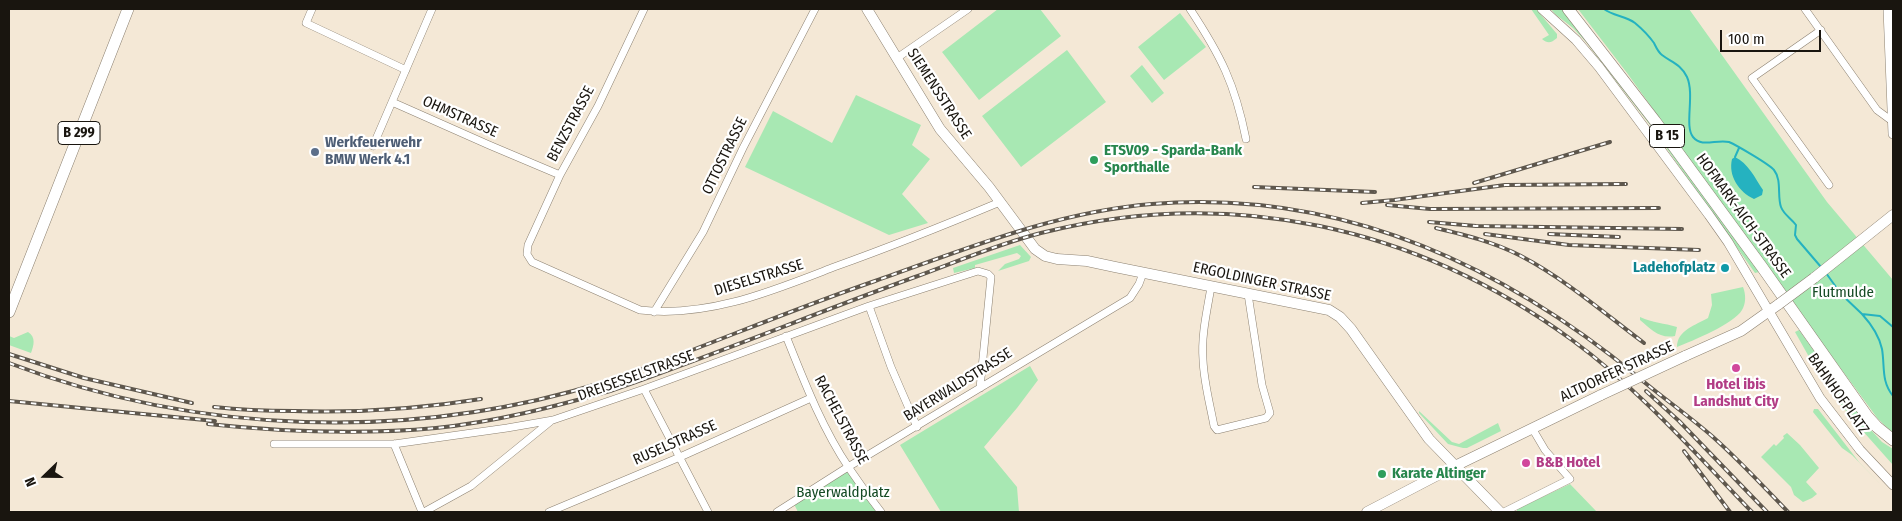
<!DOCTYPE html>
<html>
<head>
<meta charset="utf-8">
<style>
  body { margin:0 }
  #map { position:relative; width:1902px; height:521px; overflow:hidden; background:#f4e8d6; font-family:"Fira Sans Condensed",sans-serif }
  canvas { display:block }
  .frame { position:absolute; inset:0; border:10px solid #19150f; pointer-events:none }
  .north { position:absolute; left:20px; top:451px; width:50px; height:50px; -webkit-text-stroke:4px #fff; paint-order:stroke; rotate:248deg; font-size:14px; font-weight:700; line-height:20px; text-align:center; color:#19150f }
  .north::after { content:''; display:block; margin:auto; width:18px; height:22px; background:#19150f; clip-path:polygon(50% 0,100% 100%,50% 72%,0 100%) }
  .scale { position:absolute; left:1720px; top:30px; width:101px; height:22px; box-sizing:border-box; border:2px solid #19150f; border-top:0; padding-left:6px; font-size:15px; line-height:18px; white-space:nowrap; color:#19150f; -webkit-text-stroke:4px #fff; paint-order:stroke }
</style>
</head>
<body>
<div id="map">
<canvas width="1902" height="521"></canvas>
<div class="frame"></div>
<div class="north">N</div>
<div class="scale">100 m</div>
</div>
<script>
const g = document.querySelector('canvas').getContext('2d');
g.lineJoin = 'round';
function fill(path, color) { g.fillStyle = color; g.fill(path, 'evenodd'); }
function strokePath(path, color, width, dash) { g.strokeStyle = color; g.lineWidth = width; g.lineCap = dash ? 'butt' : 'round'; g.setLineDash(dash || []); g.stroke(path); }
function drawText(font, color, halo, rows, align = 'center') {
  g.font = font + ' "Fira Sans Condensed",sans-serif'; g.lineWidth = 4.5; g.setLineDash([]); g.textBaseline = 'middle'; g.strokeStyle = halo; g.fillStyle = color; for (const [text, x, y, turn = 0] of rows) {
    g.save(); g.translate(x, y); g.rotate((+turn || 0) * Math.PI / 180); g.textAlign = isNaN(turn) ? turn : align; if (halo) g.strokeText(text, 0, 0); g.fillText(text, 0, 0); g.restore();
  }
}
fill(new Path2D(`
  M998 9H1040L1061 36 979 100 942 52Z
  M1531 9H1536L1557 34V38C1551 43 1548 44 1542 39L1549 35Z
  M1551 9H1562L1693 178 1759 272 1755 273 1650 125 1602 63 1586 42 1573 28 1555 14Z
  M1578 9H1689L1827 202 1893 280V433L1878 419 1802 316 1627 73Z
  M1180 13 1206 47 1164 80 1138 47Z
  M1067 50 1106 102 1021 167 982 116Z
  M1142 65 1164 93 1152 103 1130 76Z
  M856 95 921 125 912 145 930 159 902 194 928 223 889 235 745 167 773 111 832 143Z
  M1020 245 1031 257 1029 261 998 271 1005 264 1019 259 1021 256 1017 253 975 265V268L954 273 953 268Z
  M1743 287C1746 294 1746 304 1742 310 1734 324 1692 341 1677 347 1677 330 1696 325 1708 318L1712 305 1711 294Z
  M1640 317C1653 323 1664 323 1677 327L1675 336C1659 339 1651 329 1640 320Z
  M1799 330 1871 430 1882 442 1893 449V465L1853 420 1822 380 1795 332Z
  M28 332C36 337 34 345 31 353L9 345V336L14 338Z
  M1030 366 1038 380 1017 408 984 447 1017 487 1019 512H941L900 445Z
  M1814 409H1818L1859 462 1886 490 1852 455 1842 448 1813 412Z
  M1419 411 1452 442 1459 444 1498 423 1501 431 1467 448H1463L1448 444 1419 413Z
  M1787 433 1800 445 1819 468 1806 482 1817 494 1812 498 1803 502 1794 495 1791 487 1761 457 1774 444 1776 446 1784 438 1783 436Z
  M848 467 881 512H798L793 502Z
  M1570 484 1597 512H1517V509Z`), '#a8e8b3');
fill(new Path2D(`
  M1735 157C1748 163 1755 178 1763 190L1762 195 1754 199C1739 192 1728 176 1732 159Z`), '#25b2c0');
strokePath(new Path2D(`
  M1604 9C1613 16 1626 16 1635 23 1641 28 1649 36 1654 43 1656 47 1658 52 1662 55 1671 62 1681 64 1687 77 1695 95 1684 126 1693 137 1702 148 1716 139 1729 142 1736 145 1769 164 1774 170 1782 180 1777 196 1781 207 1784 215 1791 218 1796 225L1795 235 1797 239 1821 267
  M1735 157 1739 148
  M1826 273 1841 294 1862 314 1880 316 1893 327
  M1862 314C1872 325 1879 335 1882 349 1885 367 1881 381 1893 396`), '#25b2c0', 2);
const minor = new Path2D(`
  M312 9 306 23 406 70
  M644 9 598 106 560 175 528 245 527 254 532 262 640 310C708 318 772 291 834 267 890 247 945 225 1000 202
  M1190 9C1221 56 1235 84 1246 139
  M1805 9 1877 110 1892 121
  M1821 30 1752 78 1829 185
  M897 58 968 9
  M392 102 489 145 560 175
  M373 146 432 9
  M1211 287C1207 311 1201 336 1203 360 1204 383 1210 404 1214 426L1217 430 1266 418 1270 413 1262 385 1248 294
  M869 306 891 367 917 427
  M654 312 703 232 743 148 815 9
  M786 336C804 381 822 428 849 468 859 483 870 498 881 512
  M644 389 708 512
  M274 444H394L507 428 553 420 644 389 869 306 978 271 988 274 991 277 980 388
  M394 444 422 512
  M424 512 471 486 551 421
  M549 512 680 457 811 398
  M777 512 848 467 1130 298 1139 284 1143 273
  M1504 512 1570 479 1545 450 1532 428`);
const tertiary = new Path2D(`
  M1542 9 1576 40 1599 67 1709 215 1728 242 1820 398 1860 450 1893 485
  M1888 9 1893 134`);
const secondary = new Path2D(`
  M867 9 940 129 989 187 1035 249 1045 256 1057 259 1087 261 1115 267 1329 310 1340 317 1351 329 1429 439 1500 512
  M1814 278 1893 215
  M1685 356 1741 331 1779 304
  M1367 512 1455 466 1601 395`);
const primary = new Path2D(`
  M1568 9 1655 121 1762 267 1867 416 1877 427 1893 440
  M9 312 128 9`);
strokePath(minor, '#8c8171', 8);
strokePath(tertiary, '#8c8171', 10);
strokePath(secondary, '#8c8171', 11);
strokePath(primary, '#8c8171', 12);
strokePath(minor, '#fff', 7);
strokePath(tertiary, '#fff', 9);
strokePath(secondary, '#fff', 10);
strokePath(primary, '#fff', 11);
const rail = new Path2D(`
  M1474 183 1610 142
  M1254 187 1375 192
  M1362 203 1394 200 1505 185 1626 184
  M1387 205 1430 209 1659 208
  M1429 222 1476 226 1682 229
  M1436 228C1465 235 1494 242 1521 256 1565 279 1604 313 1644 343
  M1485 234 1569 245 1699 250
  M1549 234 1619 237
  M9 354 84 378 192 403
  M9 363C197 435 412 442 604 382 641 370 677 356 713 342 767 321 820 300 875 281 966 249 1055 212 1152 204 1337 189 1498 262 1638 377 1663 398 1689 416 1713 437 1740 461 1764 487 1788 512
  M1646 391 1679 421 1767 512
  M9 401 215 421
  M214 407C241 410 268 411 294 411 357 413 419 409 481 399
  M208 424C284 432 360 435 436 428 495 422 553 407 610 391 712 356 813 314 915 277 956 262 998 244 1041 233 1229 185 1416 226 1572 340 1639 389 1695 453 1752 512
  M1684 451 1730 512`);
strokePath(rail, '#5e574d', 4);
strokePath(rail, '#fff', 2, [5.5]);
const secondaryBridge = new Path2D(`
  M1779 304 1814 278
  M1601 395 1685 356`);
strokePath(secondaryBridge, '#8c8171', 11, []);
strokePath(secondaryBridge, '#fff', 10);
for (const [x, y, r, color] of [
  [315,152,5,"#5c6f8a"],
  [1094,160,5,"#2e9e5b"],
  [1725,268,5,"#0f9aa8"],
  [1736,368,5,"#d1479c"],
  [1526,463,5,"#d1479c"],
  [1382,474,5,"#2e9e5b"]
]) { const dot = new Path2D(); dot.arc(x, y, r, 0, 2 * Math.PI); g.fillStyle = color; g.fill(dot); strokePath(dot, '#fff', 2); }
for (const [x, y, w] of [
  [79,133,42],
  [1667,136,35]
]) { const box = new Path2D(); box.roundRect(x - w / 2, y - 11.5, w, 23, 4); g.fillStyle = '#fff'; g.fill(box); strokePath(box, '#19150f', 1); }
drawText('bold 14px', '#19150f', null, [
  ["B 299",79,133],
  ["B 15",1667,136]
]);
drawText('15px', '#19150f', '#fff', [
  ["SIEMENSSTRASSE",939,94,57],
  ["OHMSTRASSE",460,117,24],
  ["BENZSTRASSE",571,124,-62],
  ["OTTOSTRASSE",725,156,-64],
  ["HOFMARK-AICH-STRASSE",1743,216,54],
  ["DIESELSTRASSE",759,278,-17],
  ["ERGOLDINGER STRASSE",1262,282,12],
  ["ALTDORFER STRASSE",1617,372,-25],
  ["DREISESSELSTRASSE",636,376,-20],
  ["BAYERWALDSTRASSE",958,385,-32],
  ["BAHNHOFPLATZ",1838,394,55],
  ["RACHELSTRASSE",841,420,62],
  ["RUSELSTRASSE",675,443,-24]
]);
drawText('bold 15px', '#4e5e75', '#fff', [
  ["Werkfeuerwehr",325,143],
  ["BMW Werk 4.1",325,160]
], 'left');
drawText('bold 15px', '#27864d', '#fff', [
  ["ETSV09 - Sparda-Bank",1104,151],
  ["Sporthalle",1104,168],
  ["Karate Altinger",1392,474]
], 'left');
drawText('bold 15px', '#0d838f', '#fff', [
  ["Ladehofplatz",1715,268]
], 'right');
drawText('15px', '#154b25', '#fff', [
  ["Flutmulde",1843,293],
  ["Bayerwaldplatz",843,493]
]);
drawText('bold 15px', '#b23c85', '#fff', [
  ["Hotel ibis",1736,385],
  ["Landshut City",1736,402],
  ["B&B Hotel",1536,463,"left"]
]);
</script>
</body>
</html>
